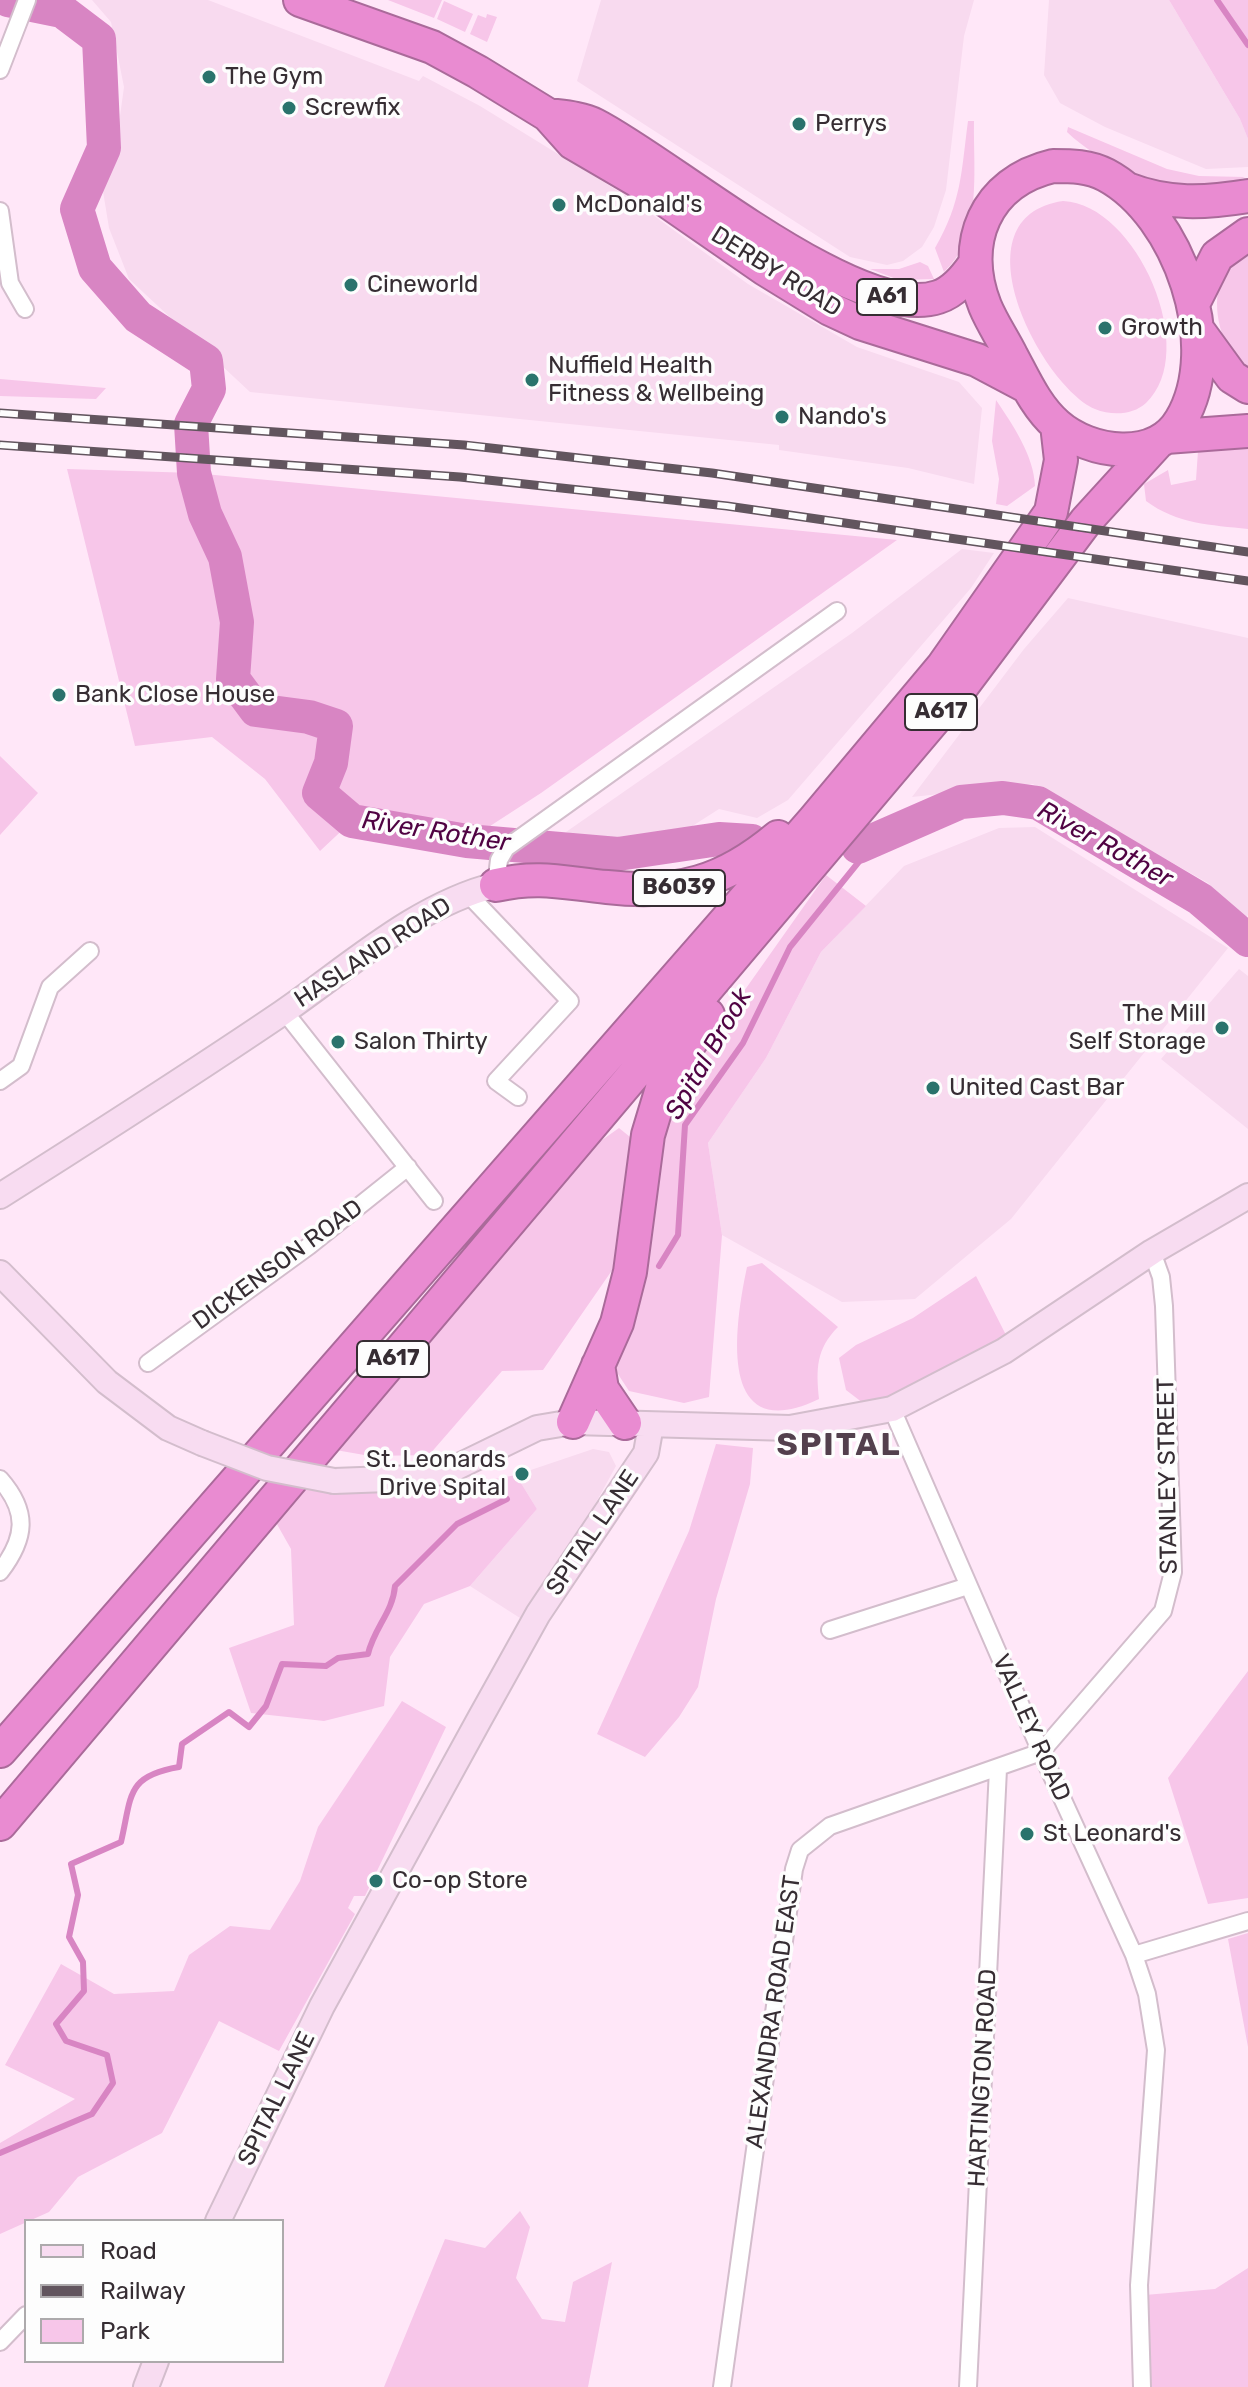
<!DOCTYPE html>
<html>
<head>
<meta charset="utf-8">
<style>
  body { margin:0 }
  #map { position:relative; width:1248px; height:2387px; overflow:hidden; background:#ffe7f8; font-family:Rubik,sans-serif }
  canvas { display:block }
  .legend { position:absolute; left:24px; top:2219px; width:260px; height:144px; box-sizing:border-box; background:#fdfdfd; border:2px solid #adaaac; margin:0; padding:10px 14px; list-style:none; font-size:24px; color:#362d33 }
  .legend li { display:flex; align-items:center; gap:16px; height:40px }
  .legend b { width:40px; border:2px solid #adaaac }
</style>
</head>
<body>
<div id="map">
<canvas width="1248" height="2387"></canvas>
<ul class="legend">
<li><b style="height:10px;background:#f8dcf1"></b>Road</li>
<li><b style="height:10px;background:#62555e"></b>Railway</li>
<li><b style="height:22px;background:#f7c6e9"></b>Park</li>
</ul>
</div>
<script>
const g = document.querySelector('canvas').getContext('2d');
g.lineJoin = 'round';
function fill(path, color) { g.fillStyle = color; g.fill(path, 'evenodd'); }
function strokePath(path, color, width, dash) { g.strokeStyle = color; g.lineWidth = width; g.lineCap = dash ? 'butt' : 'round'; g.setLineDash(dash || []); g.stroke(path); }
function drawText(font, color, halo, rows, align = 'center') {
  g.font = font + ' Rubik,sans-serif'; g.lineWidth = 7; g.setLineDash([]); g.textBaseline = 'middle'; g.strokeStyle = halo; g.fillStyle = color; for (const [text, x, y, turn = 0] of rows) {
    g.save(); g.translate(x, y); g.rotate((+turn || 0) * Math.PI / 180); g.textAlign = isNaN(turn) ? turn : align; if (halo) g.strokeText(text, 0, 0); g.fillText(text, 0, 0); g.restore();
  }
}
fill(new Path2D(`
  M92 0H208L419 81 423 76 480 106 628 197 748 284 857 347 959 382 982 408 974 484 908 468 779 450V445L250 392 129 279 109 228 102 185 113 167 124 87 111 22Z
  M601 0H974L964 36 946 190 934 227 922 247 903 261 887 265 850 257 577 81Z
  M1049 0H1169L1240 119 1248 139V167L1206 169 1105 127 1060 103 1044 75Z
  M962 549 994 553 971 588 788 800 757 818 719 809 672 839 611 844 566 832 852 633Z
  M1068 598 1248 638V915L1244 919 1208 883 1033 784 912 797 1024 649Z
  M1035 827 1228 948 1011 1219 915 1299 842 1302 722 1235 708 1143 766 1058 821 952 904 866 999 828Z
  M1239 969 1248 976V1129L1161 1059Z
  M593 1449 609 1452 616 1466 588 1517 520 1618 470 1586 537 1509 516 1475Z`), '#f8daef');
fill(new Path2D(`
  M388 0H442L434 18Z
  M1169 0H1248V139L1240 119Z
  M444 1 473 14 465 32 437 19Z
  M487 14 497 17 487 42 470 34 478 15 486 18Z
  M968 121H974C973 168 983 237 944 272L935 248C962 201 961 173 968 121Z
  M1068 127 1167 169 1199 176 1245 177C1187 201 1110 173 1067 132Z
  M1063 201C1137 204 1201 352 1146 403 1133 415 1112 416 1095 409 1041 385 953 217 1063 201Z
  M1248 254V371C1224 354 1212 315 1219 286 1223 271 1236 262 1248 254Z
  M920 262 928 266 934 279 899 280 870 269H899Z
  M0 379 106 388 96 399 0 396Z
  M996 400C1013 425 1034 456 1035 486L1007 506 996 504 999 479 992 441Z
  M1233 447 1248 448V529C1211 525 1177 524 1146 501L1144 484 1168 470 1171 485 1196 480 1198 451Z
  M67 469 194 473 897 540 541 793 467 841 352 821 320 851 265 779 212 737 135 746Z
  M0 756 38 793 0 835Z
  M826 875 866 906 821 952 766 1058 708 1143 722 1235 709 1397 684 1403 629 1391 616 1371 619 1345 677 1086Z
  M619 1128 635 1141 624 1253 543 1370 502 1371 429 1455 370 1456 330 1449 581 1155Z
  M762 1263 838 1327C816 1349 816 1369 819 1399 717 1448 734 1328 747 1267Z
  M976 1276 1006 1335 890 1396 863 1403 846 1390 839 1358 856 1345 913 1318Z
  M716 1444 753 1448 750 1484 716 1599 698 1687 679 1717 645 1757 597 1734 689 1531Z
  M516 1475 537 1509 470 1586 424 1604 390 1657 384 1706 324 1721 251 1713 229 1648 294 1625 291 1549 274 1519 297 1489 426 1492Z
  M1248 1671V1898L1208 1904 1168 1778Z
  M402 1701 446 1727 365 1896H354L348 1908 355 1914 279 2051 219 2021 162 2133 78 2177 49 2212 0 2234V2143L75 2099 5 2065 61 1964 114 1994 174 1991 189 1955 230 1926 270 1930 300 1881 318 1827Z
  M1248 1933V2047L1228 1939Z
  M520 2211 530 2227 516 2278 542 2319 565 2322 573 2282 612 2262 588 2387H384L445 2239 485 2248Z
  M1248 2268V2387H1149L1145 2295 1215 2289Z`), '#f7c6e9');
strokePath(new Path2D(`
  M1217 0 1248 45
  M659 1266 678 1235 685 1125 743 1043 790 947 874 843
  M0 2153 92 2114 113 2083 107 2055 66 2041 56 2024 84 1991 83 1962 69 1937 78 1895 71 1864 121 1842C132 1795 126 1776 179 1767L182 1744 229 1712 249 1727 266 1706 282 1664 326 1666 338 1658 368 1654C374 1628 393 1612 395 1586L457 1524 507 1499`), '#d885c3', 6);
strokePath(new Path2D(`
  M8 0 62 11 99 39 104 148 77 209 95 268 138 317 206 361 209 389 191 424 194 473 205 514 225 557 237 622 233 679 256 710 309 717 336 726 331 763 319 793 352 821 467 841 618 854 719 839 752 841
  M858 847 961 802 1003 798 1038 803 1200 899 1248 940`), '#d885c3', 34);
const street = new Path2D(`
  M0 70 27 0
  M0 211 10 283 25 309
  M496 885 499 860 506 848 837 611
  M467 893 570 1001 496 1081 518 1097
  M284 1011 434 1201
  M0 1081 21 1066 50 987 90 951
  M148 1363 309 1246 408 1167
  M892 1409 1041 1752 1134 1955 1147 1994 1156 2050 1139 2285 1142 2387
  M0 1479C29 1512 26 1538 0 1572
  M830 1630 968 1586
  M1134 1955 1248 1921
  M0 2342 26 2315
  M722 2387 794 1869 800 1850 830 1826 1041 1752 1163 1611 1173 1572 1164 1306 1161 1277 1152 1252
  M968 2387 998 1769`);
const secondary = new Path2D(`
  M0 1196C95 1136 189 1076 282 1013 349 967 416 905 496 885
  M0 1273 107 1382 168 1428 202 1443
  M334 1481 415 1478 453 1469 537 1428 573 1422 790 1428 892 1409 1004 1351 1152 1252 1248 1196
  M218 2221 322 2006 479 1720 538 1614 646 1453 651 1425
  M146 2387 156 2361`);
const highway = new Path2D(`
  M300 0 432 47 478 72 548 115 573 143 638 181 765 269 830 309 860 323 977 360 1028 387
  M548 115C563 117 581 118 595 125 670 163 857 324 938 297 954 292 965 278 974 265
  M1053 166C1071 166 1089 166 1106 175 1179 214 1225 346 1181 420 1156 463 1090 454 1057 425 1036 407 1024 379 1011 355 1003 339 992 323 985 306 960 243 985 182 1053 166Z
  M1127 189C1168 205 1205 203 1248 196
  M1194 302 1217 256 1248 234
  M1200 333 1232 377 1248 387
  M1166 437 1248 431
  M496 885C540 875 564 883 607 887 678 895 723 883 778 837
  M598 1365 602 1389 625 1423
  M573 1422 617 1323 630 1272 648 1135 663 1085 708 1015
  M0 1751 814 820 943 666 1051 512 1061 460 1057 425
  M0 1824 960 689 1086 521 1158 442`);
strokePath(street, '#d3bdcc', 20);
strokePath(secondary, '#d3bdcc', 28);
strokePath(highway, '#aa6a9a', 36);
strokePath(street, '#fff', 16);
strokePath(secondary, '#f8dcf1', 24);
strokePath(highway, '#e98bd1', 32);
const rail = new Path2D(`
  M0 413 464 445 712 473 1248 552
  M0 445 460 477 727 506 1248 581`);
strokePath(rail, '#62555e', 9);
strokePath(rail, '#fdfdfd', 6, [18]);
const secondaryBridge = new Path2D(`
  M202 1443 267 1468 334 1481`);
strokePath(secondaryBridge, '#d3bdcc', 28, []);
strokePath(secondaryBridge, '#f8dcf1', 24);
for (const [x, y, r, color] of [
  [209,77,8,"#2a736c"],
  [289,108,8,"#2a736c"],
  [799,124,8,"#2a736c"],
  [559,205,8,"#2a736c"],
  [351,285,8,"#2a736c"],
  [1105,328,8,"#2a736c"],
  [532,380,8,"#2a736c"],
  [782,417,8,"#2a736c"],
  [59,695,8,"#2a736c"],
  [1222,1028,8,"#2a736c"],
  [338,1042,8,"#2a736c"],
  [933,1088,8,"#2a736c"],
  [522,1474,8,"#2a736c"],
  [1027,1834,8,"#2a736c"],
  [376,1881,8,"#2a736c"]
]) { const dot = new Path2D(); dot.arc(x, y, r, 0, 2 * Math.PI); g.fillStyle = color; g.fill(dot); strokePath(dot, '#fdfdfd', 3); }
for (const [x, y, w] of [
  [887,297,60],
  [941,712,72],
  [679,888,92],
  [393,1359,72]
]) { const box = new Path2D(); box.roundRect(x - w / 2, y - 18, w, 36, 6); g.fillStyle = '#fdfdfd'; g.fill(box); strokePath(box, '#362d33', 2); }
drawText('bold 22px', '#362d33', null, [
  ["A61",887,297],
  ["A617",941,712],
  ["B6039",679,888],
  ["A617",393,1359]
]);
drawText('24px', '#362d33', '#fdfdfd', [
  ["The Gym",225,77],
  ["Screwfix",305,108],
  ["Perrys",815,124],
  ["McDonald's",575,205],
  ["Cineworld",367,285],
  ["Growth",1121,328],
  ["Nuffield Health",548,366],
  ["Fitness & Wellbeing",548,394],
  ["Nando's",798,417],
  ["Bank Close House",75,695],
  ["The Mill",1206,1014,"right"],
  ["Self Storage",1206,1042,"right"],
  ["Salon Thirty",354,1042],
  ["United Cast Bar",949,1088],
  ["St. Leonards",506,1460,"right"],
  ["Drive Spital",506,1488,"right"],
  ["St Leonard's",1043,1834],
  ["Co-op Store",392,1881]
], 'left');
drawText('24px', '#362d33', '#fdfdfd', [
  ["DERBY ROAD",776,272,32],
  ["HASLAND ROAD",373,953,-33],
  ["DICKENSON ROAD",278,1265,-36],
  ["STANLEY STREET",1168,1476,-91],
  ["SPITAL LANE",593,1533,-56],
  ["VALLEY ROAD",1031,1728,66],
  ["ALEXANDRA ROAD EAST",774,2012,-82],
  ["HARTINGTON ROAD",983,2078,-87],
  ["SPITAL LANE",277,2099,-64]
]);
drawText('italic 26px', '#500343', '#fdfdfd', [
  ["River Rother",436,832,9],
  ["River Rother",1105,845,29],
  ["Spital Brook",709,1054,-60]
]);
g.letterSpacing = '2px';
drawText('bold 32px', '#53404d', '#fdfdfd', [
  ["SPITAL",839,1446]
]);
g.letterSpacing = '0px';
</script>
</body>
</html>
